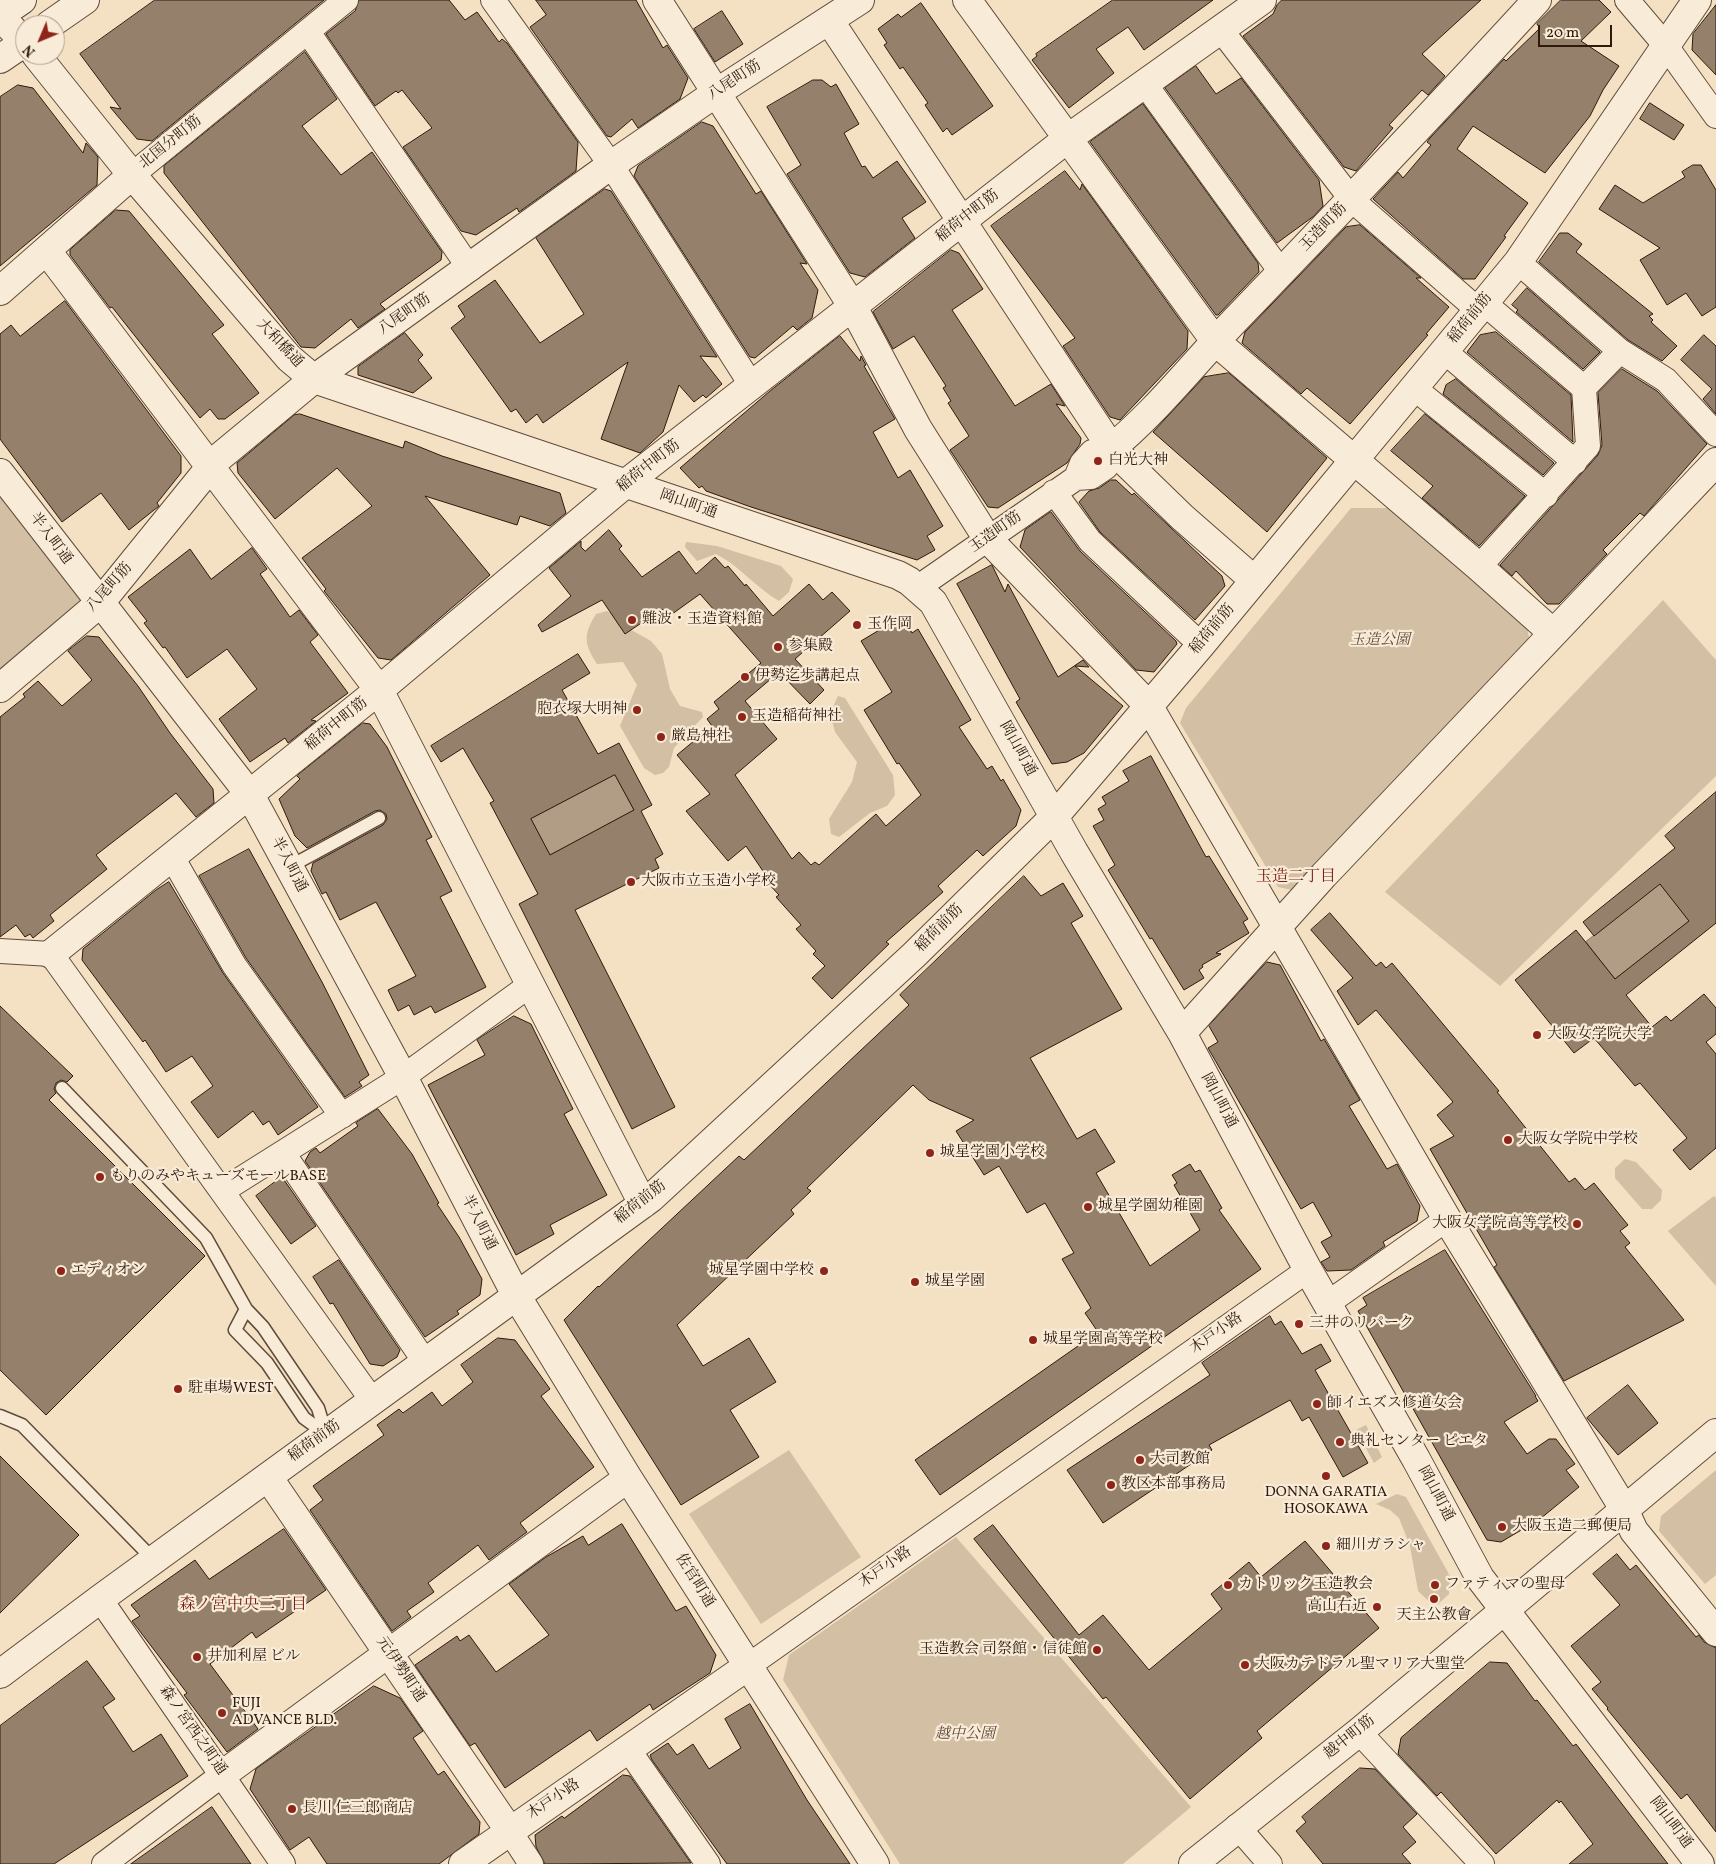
<!DOCTYPE html>
<html>
<head>
<meta charset="utf-8">
<style>
  body { margin:0 }
  #map { position:relative; width:1716px; height:1864px; overflow:hidden; background:#f4e1c3; font-family:Vollkorn,serif }
  canvas { display:block }
  .north { position:absolute; left:15px; top:15px; width:50px; height:50px; box-sizing:border-box; background:#f8ecd8; border:1px solid #a89886; border-radius:50%; rotate:225deg; font-size:14px; font-weight:700; line-height:20px; text-align:center; color:#2f190c }
  .north::after { content:''; display:block; margin:auto; width:18px; height:22px; background:#8f2418; clip-path:polygon(50% 0,100% 100%,50% 72%,0 100%) }
  .scale { position:absolute; left:1538px; top:25px; width:74px; height:22px; box-sizing:border-box; border:2px solid #2f190c; border-top:0; padding-left:6px; font-size:15px; line-height:18px; white-space:nowrap; color:#2f190c; -webkit-text-stroke:4px #f8ecd8; paint-order:stroke }
</style>
</head>
<body>
<div id="map">
<canvas width="1716" height="1864"></canvas>
<div class="north">N</div>
<div class="scale">20 m</div>
</div>
<script>
const g = document.querySelector('canvas').getContext('2d');
g.lineJoin = 'round';
function fill(path, color) { g.fillStyle = color; g.fill(path, 'evenodd'); }
function strokePath(path, color, width, dash) { g.strokeStyle = color; g.lineWidth = width; g.lineCap = dash ? 'butt' : 'round'; g.setLineDash(dash || []); g.stroke(path); }
function drawText(font, color, halo, rows, align = 'center') {
  g.font = font + ' Vollkorn,"Noto Serif JP",serif'; g.lineWidth = 4.5; g.setLineDash([]); g.textBaseline = 'middle'; g.strokeStyle = halo; g.fillStyle = color; for (const [text, x, y, turn = 0] of rows) {
    g.save(); g.translate(x, y); g.rotate((+turn || 0) * Math.PI / 180); g.textAlign = isNaN(turn) ? turn : align; if (halo) g.strokeText(text, 0, 0); g.fillText(text, 0, 0); g.restore();
  }
}
fill(new Path2D(`
  M0 490 84 602 0 671Z
  M1351 508H1390L1527 624 1529 639 1292 890 1278 887 1180 723 1186 708Z
  M686 542 717 546 781 566 793 579 789 592 779 601C756 588 740 566 716 554L697 561 685 547Z
  M1663 600 1716 660V776L1500 986 1385 892Z
  M607 611 616 615 626 627 651 641 662 654 670 689 680 706 702 712 703 717 674 748 669 767 663 773 655 775 644 768 620 726 637 685 623 662 597 664C584 644 583 635 596 614Z
  M838 696 845 698 893 775 895 795 887 806 870 813 839 837 831 834 829 819 852 782 857 762 835 732 830 713Z
  M1625 1159 1636 1162 1662 1190 1661 1200 1652 1209H1642L1615 1178V1168Z
  M1714 1196 1716 1198V1286L1668 1231Z
  M1366 1425 1382 1457 1374 1463 1356 1430Z
  M789 1450 861 1557 761 1624 689 1514Z
  M1716 1470V1575L1705 1584 1659 1531 1661 1516Z
  M1397 1494 1406 1497 1450 1576 1449 1594 1435 1607 1418 1591 1410 1546 1399 1518 1390 1510 1376 1504Z
  M956 1537 1191 1807 1123 1864H900L783 1680 789 1655Z`), '#d3bfa4');
const water = new Path2D(`
  M615 775 634 810 550 855 531 819Z
  M1660 884 1689 921 1615 979 1586 942Z`);
fill(water, '#b19d85');
strokePath(water, '#7d6855', 1);
const building = new Path2D(`
  M155 0H324L152 141 137 139 110 107 121 109 80 54Z
  M359 0H449L465 20 477 12 499 42 502 39 507 43 578 142 576 171 519 212 517 208 476 235 461 231 403 147 432 128 402 90 398 93 396 91 375 106 326 34 355 11Z
  M536 0H636L663 48 667 45 688 78 680 99 638 128 632 119 611 137 607 136 530 27 546 15Z
  M1113 0H1213L1144 50 1128 27 1096 49 1114 73 1069 108 1032 60 1037 56 1036 54Z
  M1282 0H1481L1422 54 1445 76 1428 95 1422 90 1389 125 1393 128 1356 171 1344 167 1243 36 1273 14 1277 5Z
  M1561 0H1599L1611 12 1581 41 1619 66 1603 90 1590 116 1545 173 1473 126 1457 149 1528 203 1504 236 1506 237 1475 279H1463L1373 199 1398 172 1403 178 1431 145 1427 142 1430 138 1504 59 1506 61 1540 28 1537 24Z
  M921 3 993 106 952 135 947 128 943 132 925 105 928 103 903 67 900 69 884 45 887 43 878 29 898 14 901 17Z
  M1716 5V75L1692 50 1693 34Z
  M722 11 743 44 715 62 694 29Z
  M305 52 337 99 302 126 341 175 372 152 442 252 441 260 380 304 385 309 358 328 351 319 315 348 301 347 164 173V166Z
  M1196 66 1216 94 1241 78 1319 180 1323 206 1314 216 1277 243 1165 88Z
  M813 80H822L831 87 836 84 859 124 844 133 862 167 865 166 873 178 897 161 926 202 902 218 915 238 865 277 850 273 787 174 801 165 767 107Z
  M18 85 33 88 83 153 86 143 98 157 97 185 0 266V97Z
  M1650 103 1684 125 1674 140 1640 119Z
  M1143 104 1258 263 1259 272 1218 315H1216L1090 142Z
  M702 122 713 126 756 194 761 191 807 264 800 263 818 290 812 318 797 330 793 326 755 358 750 357 634 176 638 166Z
  M1693 165H1701L1716 190V307L1702 316 1686 293 1667 305 1640 260 1660 248 1599 209 1615 185 1643 203 1685 177 1682 172Z
  M1065 171 1080 190 1082 184 1188 331 1187 349 1120 420 1110 417 1063 346 1075 338 991 226Z
  M605 189 611 191 717 357 700 356 722 384 706 398 703 395 694 402 679 385 663 432 640 453 601 439 628 362 543 423 537 414 526 423 516 409 511 412 451 328 465 317 458 306 495 280 540 343 584 314 536 238Z
  M116 210 129 211 224 325 212 334 259 393 225 419H218L210 409 200 418 112 307 110 308 70 255V250Z
  M1360 225 1421 278H1416L1449 307 1426 334 1428 335 1350 424 1307 388 1301 394 1242 343 1245 332 1346 227Z
  M1560 233H1568L1582 244 1576 252 1653 314 1649 316 1653 320 1651 322 1677 346 1662 361 1628 340 1539 262Z
  M951 250 959 253 983 289 952 310 1015 406 1051 384 1065 406 1056 404 1081 438 1080 444 1067 463 998 508 988 507 950 450 969 436 948 403 951 401 943 388 946 386 914 336 893 349 873 312Z
  M1527 288 1600 352 1583 369 1516 312 1518 310 1512 305Z
  M65 301 181 456V473L157 503 159 506 129 530 101 493 62 522 0 439V334L11 325 20 336Z
  M1496 332 1571 395 1573 442 1467 352 1480 335Z
  M405 333 423 355 418 360 432 378 413 393 358 375V367Z
  M1704 335 1716 346V414L1703 399 1712 389 1681 360Z
  M840 336 860 361 861 356 866 365 864 366 895 419 873 432 898 478 910 470 943 526 927 536 935 550 917 560 751 507 706 491 702 486 699 488 680 468 770 391Z
  M1622 369 1657 391 1707 444 1644 516 1640 513 1603 550 1607 554 1559 604H1547L1516 571 1512 576 1500 565 1598 455 1602 445 1598 393Z
  M1229 373 1327 458 1267 532 1153 432 1204 377Z
  M1456 379 1554 463 1543 475 1443 394 1446 385Z
  M300 414 403 448 405 441 442 456 560 493 566 513 550 526 520 516 517 525 425 496 490 575 391 660 378 658 324 591 326 589 302 558 372 506 337 468 275 519 238 473 237 463 294 415Z
  M1425 414 1525 496 1479 546 1422 498 1433 486 1391 451Z
  M1111 480H1116L1132 495 1134 493 1222 576 1225 586 1195 620 1100 532 1079 502 1089 491 1099 488Z
  M1051 512 1080 551 1176 641 1177 644 1154 672 1136 670 1020 547 1025 530Z
  M609 530 622 546 619 549 642 577 679 551 696 574 715 557 725 568 728 566 745 586 746 584 773 616 809 584 823 600 832 592 850 611 795 659 824 690 810 704 779 672 745 701 777 739 735 775 792 859 799 852 811 865 815 862 819 865 876 814 886 826 921 795 899 763 897 764 864 710 892 692 861 641 896 620 901 628 907 624 912 633 918 629 971 720 959 727 987 769 992 766 1001 781 1003 779 1021 810 1016 826 983 856 977 850 938 886 943 892 886 942 889 944 832 999 812 978 825 966 813 954 816 951 796 929 801 925 776 897 779 895 767 882 769 880 746 846 728 861 686 811 710 794 677 755 712 726 707 719 719 709 714 702 761 663 700 594 668 617 662 609 625 634 602 600 542 632 538 625 571 596 549 568 581 541V547L585 551Z
  M252 548 267 569 260 574 290 617 299 610 318 635 310 642 348 693 311 720 316 721 288 743 285 738 250 762 219 719 257 689 227 649 187 678 165 647 163 648 144 623 147 621 128 597 190 549 211 579Z
  M992 565 1005 592 1008 584 1058 677 1083 660 1089 667 1075 666 1123 706 1084 753 1067 762 1052 764 1016 702 1020 699 957 584Z
  M87 636 99 637 138 686 170 733 213 789 214 803 196 817 176 793 96 855 107 869 50 915 54 921 33 938 30 934 25 937 16 925 0 937V717L25 697 23 694 38 681 62 706 92 680 68 651Z
  M578 654 590 673 562 690 598 754 619 743 652 805 641 811 663 854 655 859 659 868 575 910 675 1107 632 1129 519 904 538 894 490 803 494 801 463 748 441 762 431 746ZM615 775 634 810 550 855 531 819Z
  M363 723 370 724 387 747 432 837 426 840 452 891 440 897 486 987 435 1013 431 1006 414 1015 409 1005 398 1011 388 990 416 976 376 902 340 920 326 892 322 894 311 871 313 863 383 825 387 819 386 814 380 810 375 811 307 848 295 836 279 799 300 779 297 776Z
  M1151 756 1206 857 1209 856 1248 919 1243 922 1249 933 1216 953 1221 954 1202 965 1203 967 1199 970 1204 978 1184 990 1152 938 1150 939 1108 870 1115 865 1093 826 1104 820 1098 809 1106 804 1102 797 1129 781 1123 771Z
  M1716 792V923L1626 995 1652 1027 1666 1016 1671 1021 1704 994 1716 1008V1034L1706 1042 1716 1054V1148L1690 1170 1673 1150 1687 1138 1640 1083 1635 1086 1594 1038 1574 1053 1515 980 1576 930 1615 979 1689 921 1660 884 1594 936 1583 922 1675 848 1665 836Z
  M249 849 322 982 369 1075 359 1082 362 1086 345 1097 246 958 199 876Z
  M1024 876 1041 896 1063 883 1083 916 1071 923 1122 1009 1030 1058 1077 1139 1095 1129 1115 1162 1096 1173 1150 1266 1200 1230 1174 1185 1177 1183 1172 1175 1190 1164 1195 1172 1200 1170 1222 1208 1219 1210 1261 1269 940 1495 915 1460 1098 1332 1085 1313 1091 1308 1062 1259 1074 1253 1045 1203 1027 1213 999 1166 984 1175 956 1131 974 1120 929 1100 913 1085 807 1188 811 1191 791 1210 794 1214 677 1325 703 1366 749 1338 776 1382 730 1410 759 1457 681 1505 564 1320 598 1286 599 1287 739 1156 744 1160 909 1005 900 995Z
  M169 882 223 973 318 1107 278 1135 269 1121 263 1125 253 1111 218 1138 191 1102 213 1086 192 1056 166 1072 145 1040 143 1042 82 960 83 949 156 890Z
  M1330 913 1376 966 1381 962 1386 968 1392 963 1499 1091 1497 1092 1569 1182 1575 1178 1585 1190 1594 1183 1628 1225 1620 1231 1630 1243 1625 1247 1684 1320 1564 1381 1494 1267 1497 1265 1430 1149 1454 1136 1437 1115 1453 1102 1376 1010 1358 1025 1337 991 1353 978 1311 930Z
  M1267 962 1280 965 1321 1041 1324 1039 1360 1100 1349 1106 1387 1169 1397 1164 1420 1206 1417 1221 1383 1242 1385 1246 1351 1270 1327 1271 1321 1262 1330 1257 1321 1242 1332 1236 1313 1202 1301 1209 1208 1048 1218 1042 1209 1026Z
  M0 1006 73 1076 67 1082 61 1080 56 1083 54 1089 56 1093 49 1100 205 1256 46 1415 0 1370Z
  M514 1016 531 1024 573 1109 564 1114 607 1195 550 1225 554 1234 516 1255 428 1085 485 1055 477 1040Z
  M378 1109 412 1154 439 1203 437 1204 459 1237 482 1279 480 1295 457 1311 459 1314 425 1337 305 1161 310 1152 316 1148 320 1153 358 1126 356 1123Z
  M282 1177 316 1226 291 1244 256 1196Z
  M1445 1250 1536 1396H1535L1538 1401 1504 1422 1527 1454 1549 1439H1556L1575 1464 1566 1470 1579 1487 1540 1519 1501 1542 1487 1540 1358 1311 1367 1305 1363 1298Z
  M339 1260 400 1350 397 1357 383 1366 370 1364 333 1303 330 1304 313 1277Z
  M1270 1316 1275 1325 1281 1321 1302 1354 1321 1344 1331 1361 1315 1370 1368 1463 1343 1477 1309 1417 1302 1421 1290 1400 1209 1445 1212 1450 1103 1523 1067 1470 1210 1375 1202 1363Z
  M498 1338 515 1340 550 1389 541 1396 594 1467 520 1523 527 1532 489 1560 478 1545 428 1583 434 1592 407 1611 411 1617 392 1631 310 1510 323 1500 313 1486 384 1435 377 1425 399 1409 403 1413 432 1392 442 1406 473 1382 461 1365Z
  M1628 1385 1658 1423 1618 1455 1587 1418Z
  M0 1456 79 1535 0 1613Z
  M622 1524 676 1611 686 1606 716 1655 710 1673 653 1710 650 1704 597 1741 590 1730 505 1788 475 1743 470 1746 415 1665 457 1636 460 1641 469 1635 496 1672 549 1635 509 1584 546 1557 583 1536 588 1545Z
  M993 1525 1079 1635 1103 1615 1149 1670 1222 1609 1211 1594 1249 1562 1261 1577 1305 1541 1379 1628 1257 1731 1262 1738 1190 1799 1106 1697 1103 1699 974 1539Z
  M284 1529 326 1590 256 1638 252 1632 210 1664 258 1729 227 1752 184 1695 187 1693 132 1621 140 1616 131 1605 195 1560 209 1579Z
  M1617 1554 1630 1570 1636 1565 1696 1637 1699 1635 1704 1642 1716 1648V1832L1687 1794 1681 1799 1607 1709 1608 1708 1592 1689 1601 1682 1571 1646 1620 1605 1593 1574Z
  M87 1661 115 1699 103 1707 133 1752 161 1734 188 1776 54 1864H0V1726Z
  M1490 1662 1507 1663 1535 1701 1537 1700 1573 1746 1576 1744 1668 1864H1569L1593 1844 1561 1801 1559 1803 1557 1800 1496 1854 1441 1792 1437 1796 1398 1754 1401 1738Z
  M374 1686 400 1698 423 1731 413 1738 438 1775 444 1771 480 1822 479 1834 439 1864H327L309 1837 290 1850 250 1789 256 1769Z
  M750 1704 807 1800 850 1864H727L652 1760 650 1755 668 1743 677 1755 693 1744 709 1769 741 1748 725 1719Z
  M1360 1768 1375 1769 1417 1814 1403 1827 1416 1842 1402 1854 1411 1864H1323L1296 1831 1306 1822 1302 1817Z
  M623 1775 630 1776 691 1863 545 1864 536 1847 535 1835 562 1816 564 1818Z
  M212 1807 251 1864H131Z`);
fill(building, '#95816b');
strokePath(building, '#2f190c', 1);
const service = new Path2D(`
  M289 867 379 818
  M62 1088 206 1238 246 1309 263 1327 318 1408 326 1434
  M246 1309 235 1330 267 1363 304 1418 326 1434
  M0 1416 22 1425 154 1560`);
const minor = new Path2D(`
  M493 0 611 165 752 386
  M1627 0 1666 46 1716 116
  M1221 30 1352 200 1478 310
  M308 32 470 269
  M1145 84 1281 272
  M132 175 346 0
  M1518 262 1620 351 1666 380 1716 434
  M1484 303 1584 388
  M1444 351 1575 462
  M1414 388 1546 495
  M1054 492 1090 541 1201 645
  M1479 567 1588 446 1584 388 1620 351
  M917 588 1076 478 1091 477 1106 467 1107 452H1092L1082 463 1076 478
  M172 857 234 965 342 1116
  M0 951 51 954 372 1400
  M283 1153 425 1362
  M222 1191 403 1077 530 985
  M1328 1303 1447 1219
  M100 1599 283 1864
  M748 1666 1308 1270
  M1359 1732 1482 1864
  M628 1749 708 1864
  M1237 1826 1270 1864
  M509 1830 531 1864
  M104 1864 222 1775`);
const tertiary = new Path2D(`
  M657 0 853 307 918 429 987 538 1148 705 1447 1219 1624 1509 1634 1531 1716 1632
  M967 0 1215 341 1479 567 1553 633
  M0 15 22 0
  M0 16 25 43
  M829 20 1112 449 1182 517 1254 580
  M49 25 85 0
  M36 55 132 175 289 358 314 379 898 575 909 581 933 602 1074 852 1182 1033 1308 1270 1416 1459 1480 1578 1700 1864
  M0 59 25 42
  M47 251 379 690 643 1204
  M0 291 132 175
  M1107 452C1157 412 1196 360 1241 314 1341 210 1440 106 1537 0
  M0 473 250 795 403 1077 516 1295 628 1478 875 1864
  M0 688 100 603 216 460 314 379 611 165 716 93 860 0
  M51 954 379 690 625 484 1067 139 1262 0
  M1182 1033 1324 875 1716 462
  M268 1477 509 1830
  M0 1674 100 1599 651 1198 914 955 1054 817 1201 645 1518 262 1697 0
  M222 1775 628 1478
  M463 1864 748 1666
  M1193 1864 1359 1732 1716 1433`);
strokePath(service, '#604b3a', 15);
strokePath(minor, '#604b3a', 26);
strokePath(tertiary, '#604b3a', 30);
strokePath(service, '#f8ecd8', 12);
strokePath(minor, '#f8ecd8', 24);
strokePath(tertiary, '#f8ecd8', 28);
for (const [x, y, r, color] of [
  [1098,461,5,"#8f2418"],
  [632,620,5,"#8f2418"],
  [857,625,5,"#8f2418"],
  [778,647,5,"#8f2418"],
  [745,677,5,"#8f2418"],
  [637,710,5,"#8f2418"],
  [742,717,5,"#8f2418"],
  [661,737,5,"#8f2418"],
  [631,882,5,"#8f2418"],
  [1537,1035,5,"#8f2418"],
  [1508,1140,5,"#8f2418"],
  [930,1153,5,"#8f2418"],
  [100,1177,5,"#8f2418"],
  [1088,1207,5,"#8f2418"],
  [1577,1224,5,"#8f2418"],
  [61,1271,5,"#8f2418"],
  [824,1271,5,"#8f2418"],
  [915,1282,5,"#8f2418"],
  [1299,1324,5,"#8f2418"],
  [1033,1340,5,"#8f2418"],
  [178,1389,5,"#8f2418"],
  [1317,1404,5,"#8f2418"],
  [1340,1442,5,"#8f2418"],
  [1140,1460,5,"#8f2418"],
  [1326,1476,5,"#8f2418"],
  [1111,1485,5,"#8f2418"],
  [1502,1527,5,"#8f2418"],
  [1326,1546,5,"#8f2418"],
  [1228,1585,5,"#8f2418"],
  [1435,1585,5,"#8f2418"],
  [1434,1599,5,"#8f2418"],
  [1377,1607,5,"#8f2418"],
  [1097,1650,5,"#8f2418"],
  [197,1657,5,"#8f2418"],
  [1245,1665,5,"#8f2418"],
  [222,1713,5,"#8f2418"],
  [292,1809,5,"#8f2418"]
]) { const dot = new Path2D(); dot.arc(x, y, r, 0, 2 * Math.PI); g.fillStyle = color; g.fill(dot); strokePath(dot, '#f8ecd8', 2); }
drawText('15px', '#2f190c', '#f8ecd8', [
  ["八尾町筋",735,81,-33],
  ["北国分町筋",171,143,-39],
  ["稲荷中町筋",968,217,-38],
  ["玉造町筋",1324,228,-46],
  ["八尾町筋",405,315,-35],
  ["稲荷前筋",1471,319,-51],
  ["大和橋通",279,344,47],
  ["稲荷中町筋",649,467,-38],
  ["岡山町通",688,505,19],
  ["玉造町筋",996,533,-35],
  ["半入町通",50,539,53],
  ["八尾町筋",110,588,-48],
  ["稲荷前筋",1213,630,-50],
  ["稲荷中町筋",337,725,-39],
  ["岡山町通",1017,749,61],
  ["半入町通",288,865,62],
  ["稲荷前筋",940,929,-45],
  ["岡山町通",1218,1101,62],
  ["稲荷前筋",641,1203,-38],
  ["半入町通",478,1223,63],
  ["木戸小路",1217,1334,-35],
  ["稲荷前筋",315,1442,-36],
  ["岡山町通",1435,1494,62],
  ["木戸小路",886,1568,-35],
  ["佐官町通",694,1581,58],
  ["元伊勢町通",400,1670,56],
  ["森ノ宮西之町通",192,1731,55],
  ["越中町筋",1350,1738,-39],
  ["木戸小路",554,1800,-34],
  ["岡山町通",1670,1823,53]
]);
drawText('15px', '#2f190c', '#f8ecd8', [
  ["白光大神",1108,461],
  ["難波・玉造資料館",642,620],
  ["玉作岡",867,625],
  ["参集殿",788,647],
  ["伊勢迄歩講起点",755,677],
  ["胞衣塚大明神",627,710,"right"],
  ["玉造稲荷神社",752,717],
  ["厳島神社",671,737],
  ["大阪市立玉造小学校",641,882],
  ["大阪女学院大学",1547,1035],
  ["大阪女学院中学校",1518,1140],
  ["城星学園小学校",940,1153],
  ["もりのみやキューズモールBASE",110,1177],
  ["城星学園幼稚園",1098,1207],
  ["大阪女学院高等学校",1567,1224,"right"],
  ["エディオン",71,1271],
  ["城星学園中学校",814,1271,"right"],
  ["城星学園",925,1282],
  ["三井のリパーク",1309,1324],
  ["城星学園高等学校",1043,1340],
  ["駐車場WEST",188,1389],
  ["師イエズス修道女会",1327,1404],
  ["典礼センター ピエタ",1350,1442],
  ["大司教館",1150,1460],
  ["教区本部事務局",1121,1485],
  ["DONNA GARATIA",1326,1493,"center"],
  ["HOSOKAWA",1326,1510,"center"],
  ["大阪玉造二郵便局",1512,1527],
  ["細川ガラシャ",1336,1546],
  ["カトリック玉造教会",1238,1585],
  ["ファティマの聖母",1445,1585],
  ["高山右近",1367,1607,"right"],
  ["天主公教會",1434,1616,"center"],
  ["玉造教会 司祭館・信徒館",1087,1650,"right"],
  ["井加利屋 ビル",207,1657],
  ["大阪カテドラル聖マリア大聖堂",1255,1665],
  ["FUJI",232,1704],
  ["ADVANCE BLD.",232,1721],
  ["長川 仁三郎 商店",302,1809]
], 'left');
drawText('italic 15px', '#604b3a', '#f8ecd8', [
  ["玉造公園",1380,641],
  ["越中公園",965,1735]
]);
drawText('16px', '#7a1f14', '#f8ecd8', [
  ["玉造二丁目",1296,878],
  ["森ノ宮中央二丁目",243,1606]
]);
</script>
</body>
</html>
